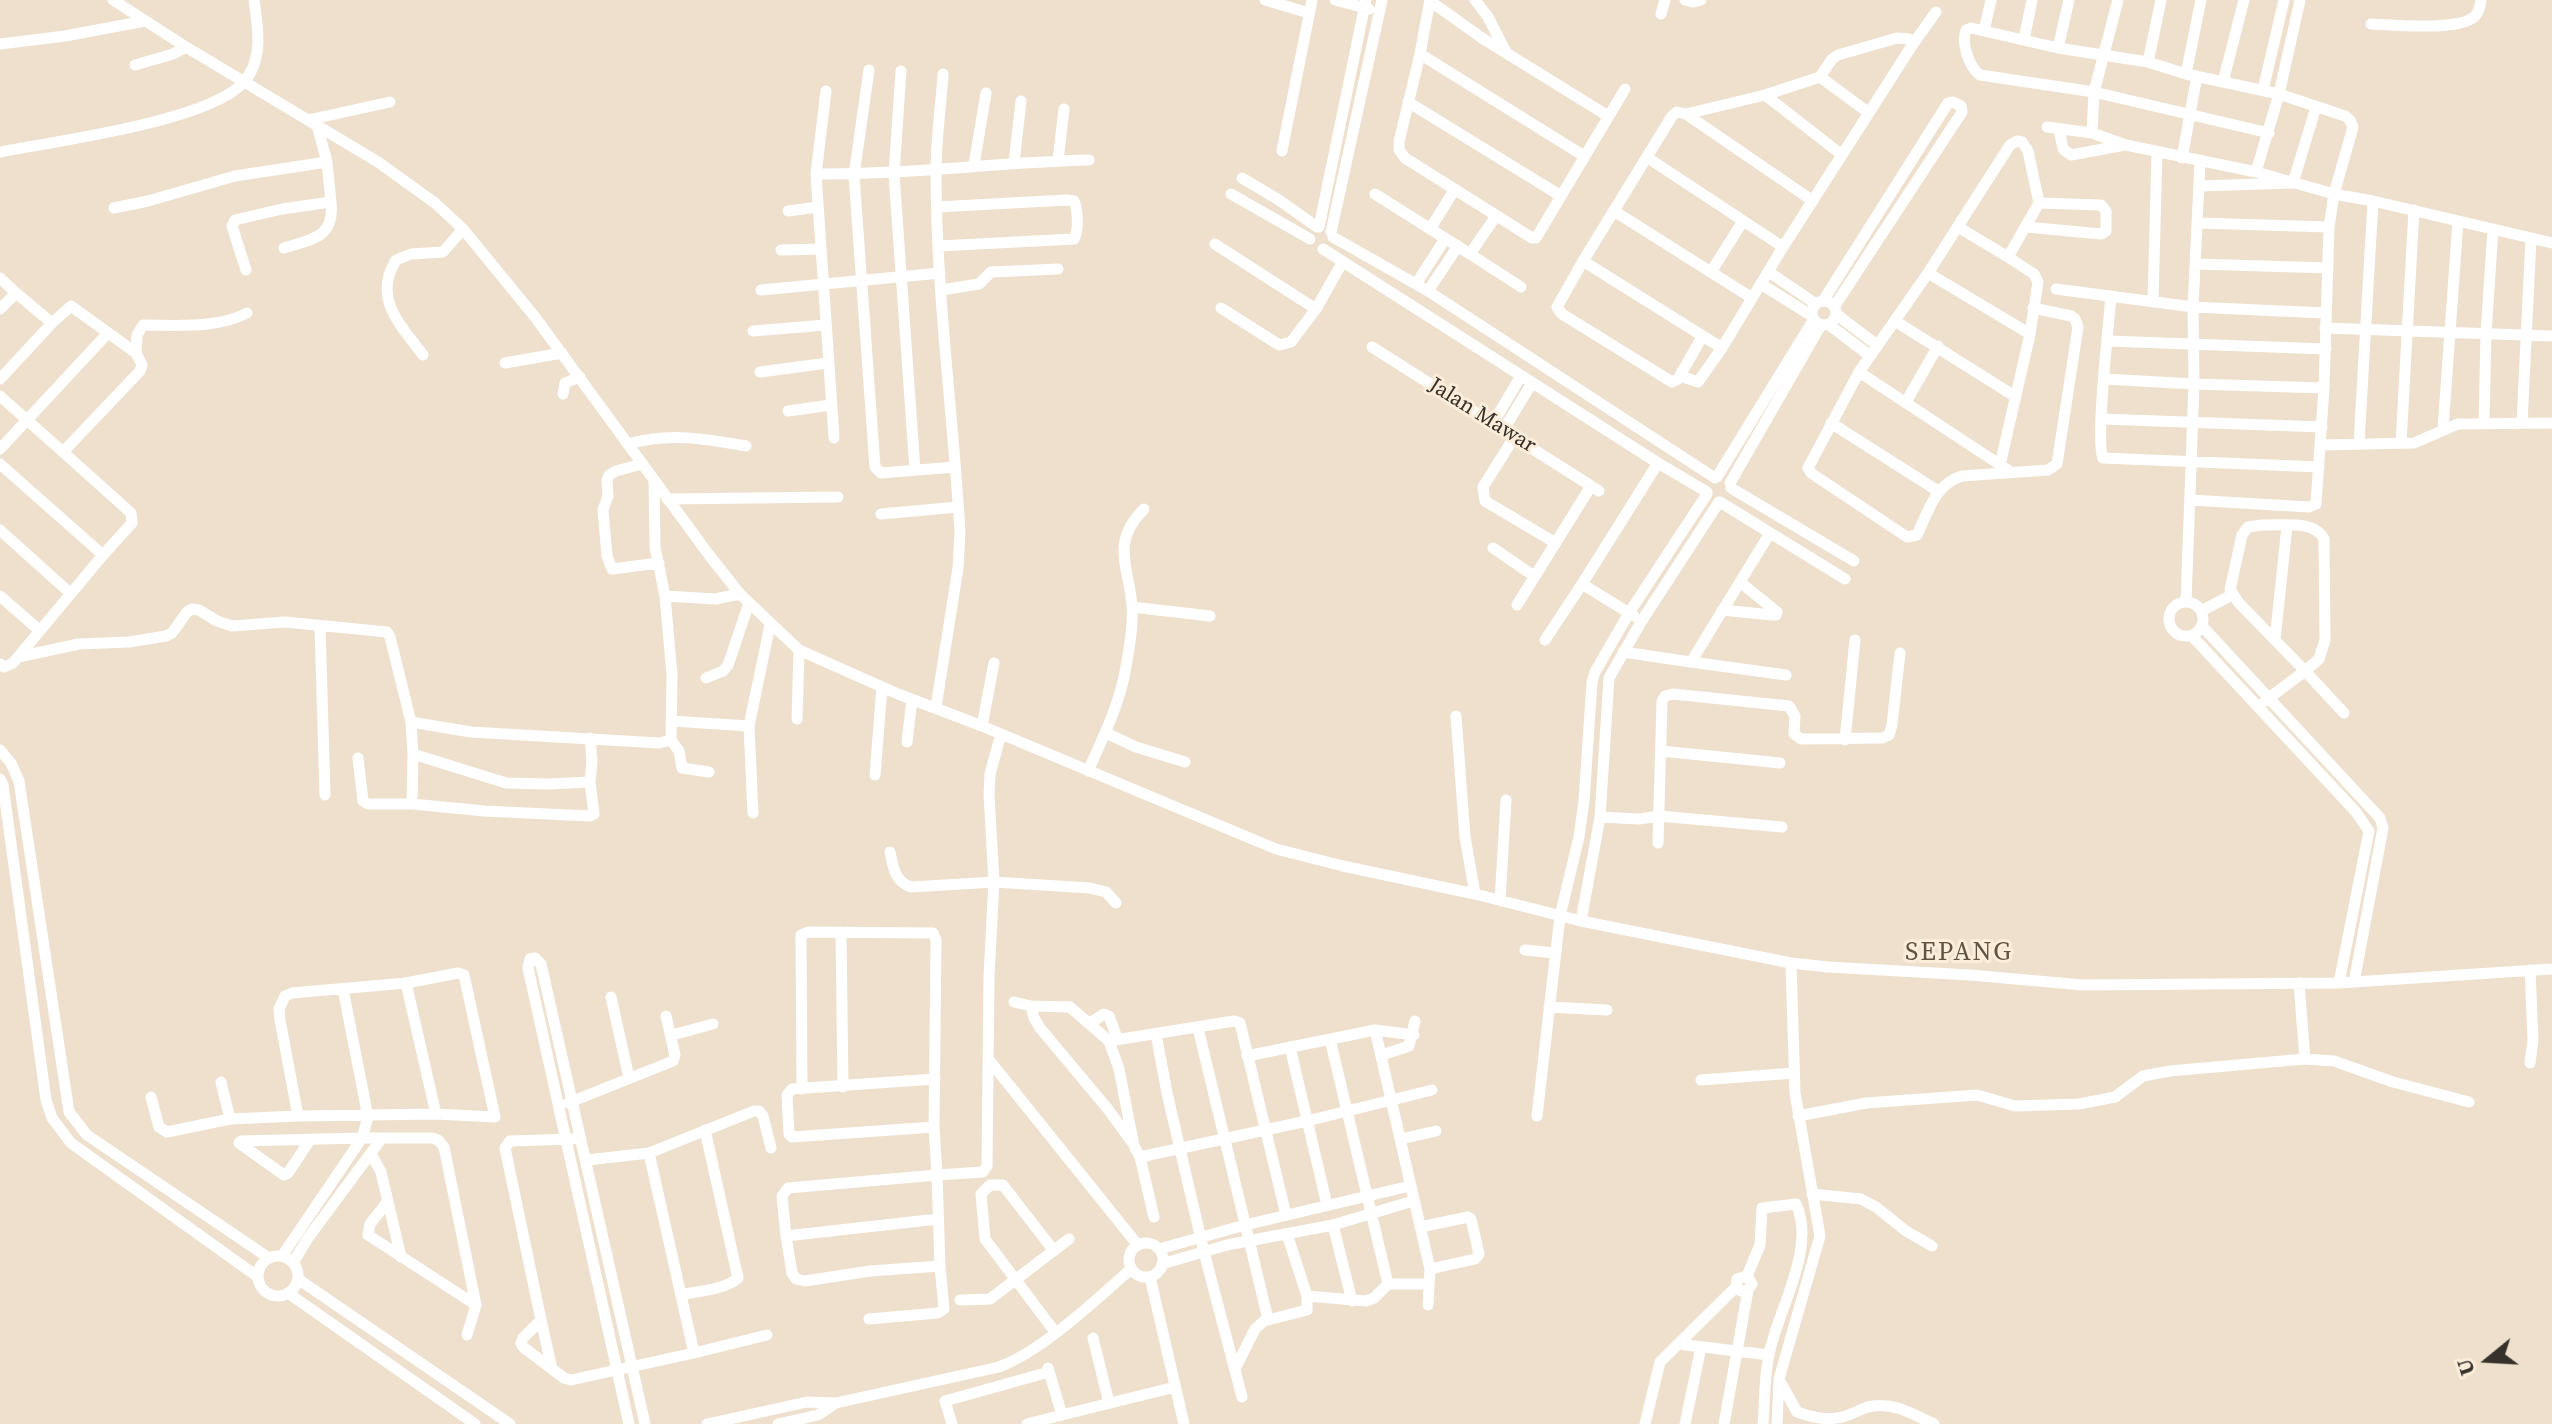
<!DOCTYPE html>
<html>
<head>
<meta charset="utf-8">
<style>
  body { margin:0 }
  #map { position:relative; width:2552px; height:1424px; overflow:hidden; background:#eee0cd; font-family:"Source Serif 4",serif }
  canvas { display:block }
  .north { position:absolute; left:2448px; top:1320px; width:80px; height:80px; -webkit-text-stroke:6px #fbedda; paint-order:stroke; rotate:252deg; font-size:22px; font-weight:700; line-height:32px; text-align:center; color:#36312a }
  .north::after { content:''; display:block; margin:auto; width:28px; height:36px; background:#36312a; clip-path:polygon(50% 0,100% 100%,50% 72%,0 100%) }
</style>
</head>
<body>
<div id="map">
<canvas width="2552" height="1424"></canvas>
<div class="north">U</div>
</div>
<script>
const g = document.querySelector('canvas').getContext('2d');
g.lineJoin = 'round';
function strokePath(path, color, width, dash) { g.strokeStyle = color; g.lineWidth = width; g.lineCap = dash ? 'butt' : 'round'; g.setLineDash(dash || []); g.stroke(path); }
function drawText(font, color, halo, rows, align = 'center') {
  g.font = font + ' "Source Serif 4",serif'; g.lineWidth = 6; g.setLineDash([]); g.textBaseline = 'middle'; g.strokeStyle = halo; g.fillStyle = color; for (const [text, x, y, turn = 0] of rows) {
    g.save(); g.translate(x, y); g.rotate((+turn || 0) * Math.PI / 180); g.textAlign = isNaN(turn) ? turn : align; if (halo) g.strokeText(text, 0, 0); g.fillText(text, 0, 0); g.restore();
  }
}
strokePath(new Path2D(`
  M113 0 186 47 378 162 435 203 463 229 535 317 709 555 740 594 799 650 898 694 982 726 1276 849 1343 866 1475 894 1581 921 1791 963 1828 967 1970 975 2083 985 2339 983 2552 969
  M1265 0 1309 13
  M1335 0 1369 9
  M1430 0 1420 54 1399 142V150L1405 158 1532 238H1536L1539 233 1625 89
  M1475 0 1488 17 1506 52
  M1685 0 1693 2 1701 0
  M1430 1 1482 38 1608 116
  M1661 14 1665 0
  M2371 24C2393 25 2458 31 2474 17 2479 13 2480 6 2481 0
  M1984 31 1991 0
  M2024 40 2032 0
  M0 44 65 36 145 21
  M2058 48 2069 0
  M1420 54 1584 156
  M2148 62 2161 0
  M135 65 173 54 186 47
  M869 70 854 175 875 467 881 473 955 467
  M901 71 894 174 915 470
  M2186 74 2201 0
  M1820 77 1832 59 1838 55 1897 38 1909 39 1913 44
  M2223 82 2244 0
  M2263 90 2284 0
  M826 91 816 174 834 438
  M1765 95 1842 155
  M1408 102 1561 196
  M1686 114 1813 201
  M308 120 390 102
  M2047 127 2092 133 2126 145 2256 172 2279 94 2186 74 2148 62 2058 48 1971 28 1966 30C1961 43 1969 67 1980 75L2094 92 2269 133
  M2059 129 2063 149 2071 155 2125 145
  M2092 133 2094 92 2118 0
  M1282 151 1312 0
  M0 152C56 141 206 122 243 83 264 60 258 28 254 0
  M1648 158 1783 247
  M2182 158 2197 76
  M1058 160 1064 109
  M2200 162 2193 307 2194 384 2324 388 2329 227 2334 194 2373 201 2359 443
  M1014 163 1021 101
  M974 165 986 93
  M2256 172 2334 194 2353 127 2350 120 2345 116 2279 94 2300 0
  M816 174C907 175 998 162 1089 160
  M1242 178 1279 200 1317 227
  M2200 186 2293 183 2316 107
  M1231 194 1310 239
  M1375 194 1470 254
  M2373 201 2552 243
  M937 207 1067 200 1074 201C1078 211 1079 230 1074 239L939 246
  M114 208 148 201 235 176 327 162
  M788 211 818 207
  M1614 211 1752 298
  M1496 216 1470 254 1521 287
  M2198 223 2329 227
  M1319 227 1366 0
  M1958 227 2008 257 2039 203 2028 151 2022 142 2017 141 2010 145 1928 273 1859 372 2011 472
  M2026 227 2101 234 2106 231V211L2101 205 2039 203
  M1430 229 1455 189
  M1331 232 1382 0
  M1333 237 1428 291 1715 478
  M1215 244 1316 309
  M284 248C312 239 335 238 331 202
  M1323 249 1658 463 1707 492
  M781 250 820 249
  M1583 261 1722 348 1783 247 1913 44 1936 12
  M2197 264 2328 268
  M246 270 232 226 235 220 282 209 331 202 327 162 317 125
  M1711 272 1743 221
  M1769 272 1816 304
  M1928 273 2030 334
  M0 278 16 293 0 309
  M1416 284 1445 239
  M1761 284 1812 316
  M2056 289 2193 307 2325 313
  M761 290 940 273
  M941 290 979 284 991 272 1058 269
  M1428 291 1458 246
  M2111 296C2109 324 2095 441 2103 458L2319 467
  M1823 301 1948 103 1953 102 1961 106 1962 112 1834 307
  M2153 301 2157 152
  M1812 313a12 12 0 1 1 24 0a12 12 0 1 1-24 0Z
  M1221 308 1276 343 1280 345 1291 342 1316 309 1342 263
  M1836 314 1877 345
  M1895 321 2016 397
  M52 323 71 306 136 353 142 365 140 371 63 452 131 513 132 523 103 555
  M1828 324 1869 355
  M2325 328 2552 336
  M753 331 825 325
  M1702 337 1678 379 1672 382 1562 314 1557 307 1583 261 1672 116 1677 112 1686 114 1765 95 1820 77 1869 113
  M2108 341 2326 349
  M1372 347 1599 491
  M136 353 137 335 143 325C176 325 217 329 247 313
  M423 355C401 325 372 299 396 260L411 254 443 252 463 229
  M505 363 562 353
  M760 372 828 363
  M1859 372 1808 468 1811 473 1907 537 1917 535C1928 512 1935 484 1962 476L2048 470 2057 464 2078 327 2075 319 2071 316 2033 308
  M1680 376 1698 382 1722 348
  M0 379 52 323 16 293
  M2105 379 2194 384 2186 602
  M563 394 565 383 580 377
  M0 396 63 452
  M1906 402 1938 346
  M788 411 831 405
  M2102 419 2322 427
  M1493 423 1521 376
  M1831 423 1938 491
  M2484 423 2486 334 2493 229
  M2522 423 2531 238
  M1504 429 1532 383
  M2443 429 2458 221
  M1515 436 1483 487 1485 501 1554 542
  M2401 443 2414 210
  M629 444C668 432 707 439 746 446
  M2320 445 2414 443 2458 424 2552 423
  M0 449 107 334
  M0 464 103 555 13 663 4 667 0 664
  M642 464 616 471 609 475 607 480 608 496 603 510 607 556 612 569 659 563
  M2000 465 2030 334 2038 282 2034 274 2008 257
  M1717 477 1814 319
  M1730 483 1821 325
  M1731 488 1854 561
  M667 499 838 497
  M2191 500 2309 507 2316 504 2324 388
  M1720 502 1845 579
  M881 514 958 507
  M2262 525C2280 526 2314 519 2324 539L2325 640 2319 659 2305 671 2239 603 2230 590 2242 535 2248 527Z
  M0 530 70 593
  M1493 548 1534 576
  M1740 582 1777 612
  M0 596 39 630
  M665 596 715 599 740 594
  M2169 619a17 17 0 1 1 34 0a17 17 0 1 1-34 0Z
  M1517 605 1591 486
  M1132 607 1210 616
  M1722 610 1772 615H1776L1777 612
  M2201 611 2232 595
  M1634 616 1582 584 1658 463
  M320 626 325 795
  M2202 626 2380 818 2383 828 2354 982
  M2192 636 2356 812 2369 831 2339 983
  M1545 640 1582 584
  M2275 640 2287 526
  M1623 652 1691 662 1770 533
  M18 657 79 644 129 642 166 636 172 633 187 612 192 609 199 610 217 621 232 626 285 622 387 632 390 637 411 722 413 754 412 804
  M1691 662 1786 675
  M706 678 723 671 728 665 749 603
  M2265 701 2305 671 2344 713
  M936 707 958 568 960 532C953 412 936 292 936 172 936 139 941 106 943 74
  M1456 716 1465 837 1475 894
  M797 719 799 650
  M672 721 749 726
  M411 722 471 732 659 743 671 740 672 675 665 596 655 547 654 482
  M982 726 994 663
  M1106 733 1136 747 1185 762
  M671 740 679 751 682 768 709 772
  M1845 740 1855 640
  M907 742 912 699
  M0 750 11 763 19 781 69 1112 87 1135 269 1258
  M1661 751 1780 763
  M413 754 506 783 549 784 590 782
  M358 758 363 801 368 804H412L484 811 590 816 594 814 590 782 592 761 590 738
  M1088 771C1103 738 1120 703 1126 667 1129 649 1134 625 1132 606 1129 566 1110 543 1144 509
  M875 775 882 687
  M0 779 3 785 46 1100 52 1118 71 1143 258 1277
  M753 813 749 726 770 625
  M1600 817 1639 819 1659 816 1782 827
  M1658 843 1662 701 1665 696 1673 694 1789 706 1795 716 1794 734 1801 739 1882 738 1889 735 1892 725 1900 653
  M890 852C893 867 895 882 911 887L994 882 1090 888 1106 892 1116 903
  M1500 901 1506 800
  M1581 921 1600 817 1609 678 1641 622 1719 502
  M841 932 843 1087
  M1525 950 1555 953
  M406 983 458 973 464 975 495 1117 436 1114
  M2299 983 2305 1059
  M343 989 368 1117 362 1138H432L438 1140 444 1147 476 1305
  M611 997 629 1078
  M1014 1002 1031 1006 1070 1007 1109 1041 1119 1069 1134 1146 1140 1157 1154 1217
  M1031 1006 1034 1018 1040 1028 1107 1108 1132 1142
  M1549 1007 1607 1010
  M1090 1023 1104 1014 1109 1016 1117 1038
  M1198 1028 1268 1319
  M1375 1030 1430 1269 1428 1305
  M1156 1034 1167 1093 1204 1252 1242 1397
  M672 1035 713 1024
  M1330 1039 1388 1284
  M1109 1041 1234 1021 1240 1023 1286 1215
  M1290 1047 1327 1205
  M1382 1055 1409 1046 1415 1021
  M1247 1056 1375 1030 1414 1035
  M989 1060 1137 1244
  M2530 1063 2533 1040 2530 970
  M1701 1080 1794 1073
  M221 1082 230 1119
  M802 1089 801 935 808 932 933 933 936 940 934 1127 937 1175 788 1188 782 1196 786 1236 938 1219
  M151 1097 159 1127 167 1132 230 1119 298 1116 436 1114 406 983 292 993 285 996 279 1009 280 1020 298 1116
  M568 1103 673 1061 675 1055 666 1016
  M1537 1116 1560 916 1579 837 1584 801 1592 682 1595 672 1629 613 1707 494
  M1798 1116 1866 1103 1977 1095 2015 1106 2079 1104 2115 1097 2143 1076 2170 1071 2305 1059 2334 1061 2393 1082 2469 1102
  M934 1127 792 1137 789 1134 787 1095 792 1089 935 1079
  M573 1139 510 1141 505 1148 541 1320 523 1338 521 1343 523 1347 564 1378 571 1380 694 1353 649 1153 754 1111H759L763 1116 771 1148
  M1401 1139 1436 1131
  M310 1140 288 1173 284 1175 239 1143 241 1141 362 1138
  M371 1154 381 1172 401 1257
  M1140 1157 1307 1121 1432 1090
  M587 1160 649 1153
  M1812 1194 1861 1199 1876 1207 1906 1231 1932 1246
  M388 1201 370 1224 368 1235 476 1305 467 1335
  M1333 1225 1352 1301
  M1420 1227 1468 1217 1471 1219 1479 1254 1475 1259 1430 1269
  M786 1236 792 1273 796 1279 805 1281 870 1271 940 1266
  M1129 1260a17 17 0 1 1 34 0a17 17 0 1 1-34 0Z
  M1159 1249 1245 1225 1410 1186
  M1054 1251 1003 1185H990L981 1194 985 1239 1055 1332
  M282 1256 362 1138
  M258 1276a20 20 0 1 1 40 0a20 20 0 1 1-40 0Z
  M293 1263 308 1238 382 1138
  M1162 1264 1227 1245 1333 1225 1413 1201
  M1747 1276 1760 1245 1762 1208 1796 1204C1817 1249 1777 1311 1769 1355 1764 1377 1765 1402 1763 1424
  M1150 1277 1184 1424
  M298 1279 510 1424
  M288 1293 475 1424
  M681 1295C698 1291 725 1290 738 1278L705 1130
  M1307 1296 1366 1301 1374 1298 1388 1284H1429
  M960 1300 990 1299 1069 1239
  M869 1319 938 1313 944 1309 940 1266 937 1175 983 1172 987 1166 989 976 994 882 989 795 990 774 1001 734
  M541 1320 552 1369
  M1093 1338 1109 1403
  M1678 1344 1769 1355
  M694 1353 767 1335
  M1236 1367 1255 1329 1264 1321 1307 1310V1296L1287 1234
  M1781 1383 1797 1412C1812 1417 1826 1421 1842 1417 1853 1415 1862 1407 1873 1406 1896 1403 1914 1415 1934 1424
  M1062 1415 1175 1387
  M629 1424 528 968 530 959 535 958 541 964 645 1424
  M707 1424 807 1402 836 1403 999 1367C1042 1351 1096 1300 1131 1269
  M778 1424 818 1415 836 1403
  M952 1424 945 1401 1049 1372
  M1027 1424 1062 1415 1048 1368
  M1645 1424 1660 1362 1736 1287
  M1685 1424 1701 1347
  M1724 1424 1748 1290 1752 1284 1747 1276 1737 1279 1736 1287 1741 1291 1748 1290
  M1777 1424 1779 1379 1820 1236 1795 1093 1791 963`), '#fff', 11);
drawText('22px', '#36312a', '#fbedda', [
  ["Jalan Mawar",1482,416,32]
]);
g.letterSpacing = '2px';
drawText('26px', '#605444', '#fbedda', [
  ["SEPANG",1959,953]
]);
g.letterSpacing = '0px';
</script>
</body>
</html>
